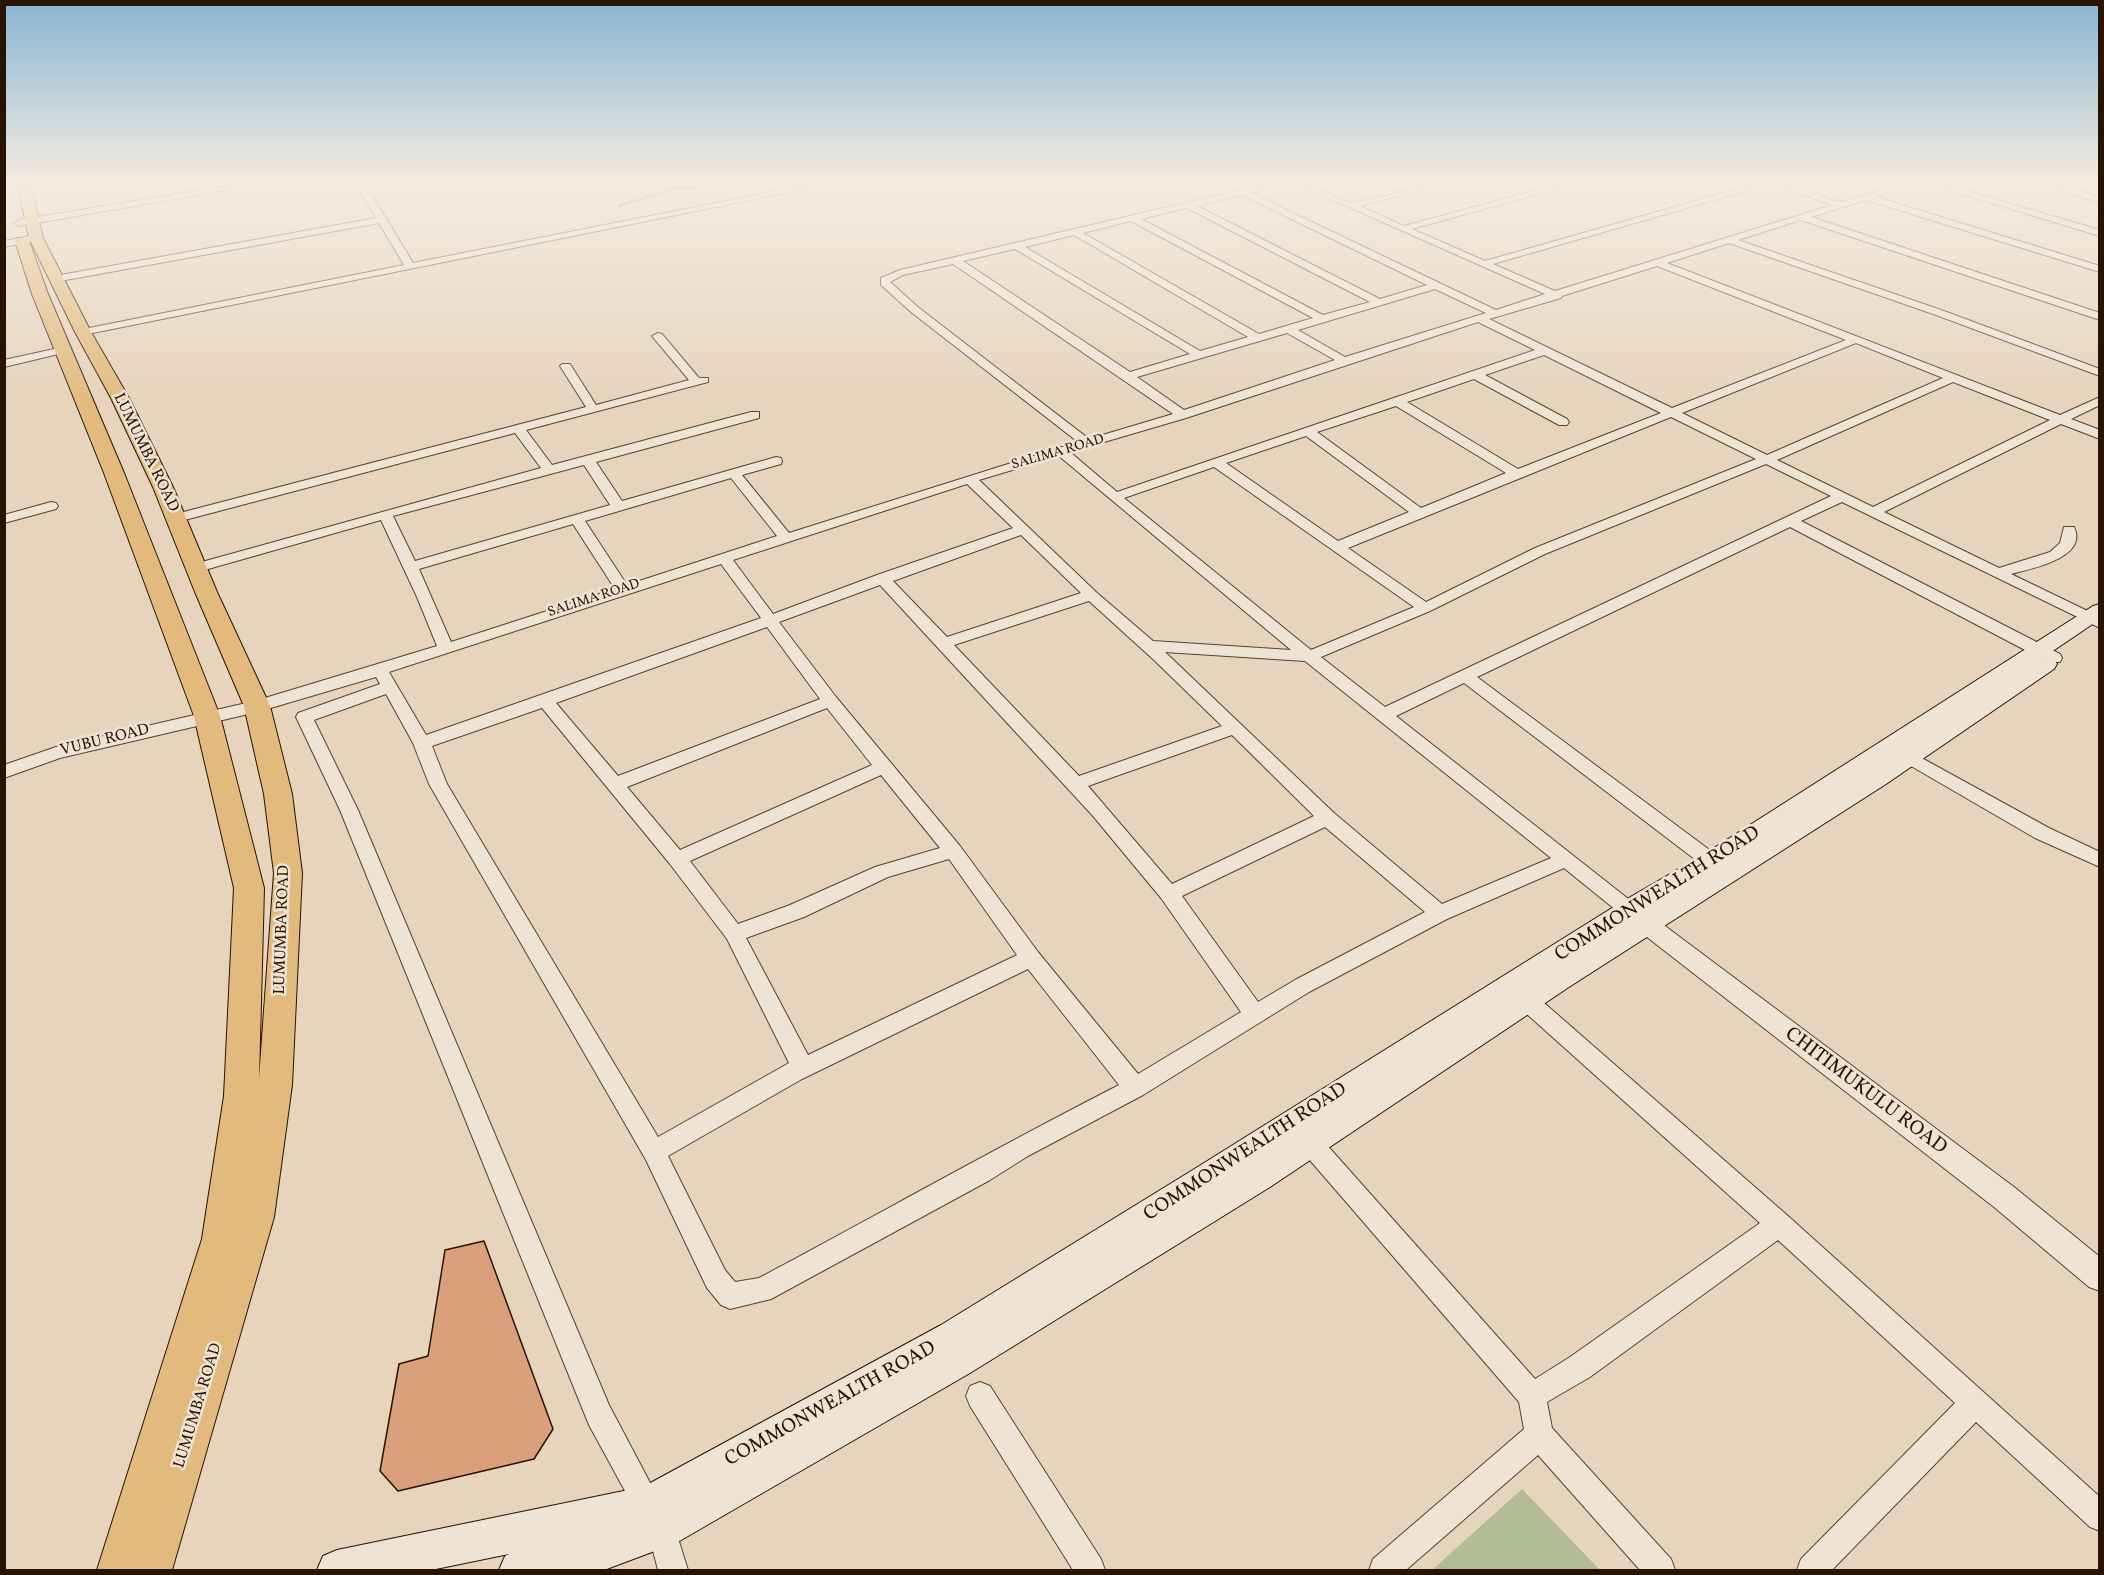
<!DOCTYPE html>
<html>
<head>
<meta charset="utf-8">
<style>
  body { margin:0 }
  #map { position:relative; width:2104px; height:1575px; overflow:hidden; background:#e6d4bc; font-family:Vollkorn,serif }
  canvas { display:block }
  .frame { position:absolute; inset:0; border:6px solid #281300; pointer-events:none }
</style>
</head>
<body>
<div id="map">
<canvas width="2104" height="1575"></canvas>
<div class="frame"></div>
</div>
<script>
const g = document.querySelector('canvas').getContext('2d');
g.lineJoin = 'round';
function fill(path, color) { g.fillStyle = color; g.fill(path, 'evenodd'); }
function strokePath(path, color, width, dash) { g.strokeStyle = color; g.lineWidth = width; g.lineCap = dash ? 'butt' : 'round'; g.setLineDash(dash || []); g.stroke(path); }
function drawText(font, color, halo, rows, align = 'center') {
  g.font = font + ' Vollkorn,serif'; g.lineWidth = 5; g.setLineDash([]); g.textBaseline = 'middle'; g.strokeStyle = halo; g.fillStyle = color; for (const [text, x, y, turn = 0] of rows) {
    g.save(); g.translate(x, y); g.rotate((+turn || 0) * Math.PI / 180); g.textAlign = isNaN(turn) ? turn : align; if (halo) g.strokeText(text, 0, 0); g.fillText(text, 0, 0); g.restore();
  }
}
fill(new Path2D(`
  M1522 1489 1600 1570H1432Z`), '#b2bd93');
strokePath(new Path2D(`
  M619 206 677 188H698`), '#6b756e', 3);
const building = new Path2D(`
  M484 1241 553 1429 534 1459 398 1491 380 1471 399 1364 428 1356 445 1250Z`);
fill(building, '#da9f7b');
strokePath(building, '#281300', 1.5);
const minor = new Path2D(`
  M238 184H260L19 226 14 223 19 220Z
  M356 184H365L413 263 811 184H830L83 335 78 332 79 330 404 265 379 223 55 282 50 279 55 276 376 218Z
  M1266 184H1282L1251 193 1496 310 1545 294 1297 184C1317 184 1339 204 1354 202 1384 200 1411 184 1441 184L1360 206 1404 226 1559 184H1574L1412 229 1485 261 1755 184H1770L1493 264 1555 291 1832 205 1776 184C1797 184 1830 203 1843 201 1867 198 1887 184 1911 184L1876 197 2100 266V272L1866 200 1811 217 2100 313V320L1801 220 1738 240 1944 311 2100 369V376L1936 315 1729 243 1667 263 2060 415 2100 397V405L2071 419 2100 430V439L2061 424 1884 512 1999 568 2050 552 2060 543 2064 527H2074C2089 558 2030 569 2011 574L2100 617V628L1842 502 1801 521 2060 654 2062 658 2060 662H2048L1790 527 1477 677 1719 857 1722 862 1719 867 1712 869 1705 867 1464 683 1396 716 1636 905 1639 910 1636 915 1629 918 1622 915 1564 868 1447 919 1309 992 1143 1095 1028 1156 990 1180 771 1299 730 1309 721 1305 707 1288 646 1160 429 784 413 743 386 694 314 720 358 810 609 1405 657 1496 672 1519 688 1570H658L649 1535 589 1425 340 810 296 717 298 713 380 684 376 677 257 712 60 758 4 778V765L56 747 255 701 437 646 417 597 381 520 201 571 196 572 189 568 191 565 541 468 515 433 177 522 170 518 172 515 586 407 560 366 562 364H570L596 405 689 380 652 336 658 333 662 334 699 378H708V382L526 430 552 465 751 412H759V418L596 462 622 501 776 457 781 458 782 461 781 464 742 475 789 533 1078 442 911 312 881 285V278L900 270ZM1242 195 1427 285 1380 299 1197 206ZM1187 208 1370 302 1323 315 1141 219ZM1131 221 1313 318 1259 334 1083 233ZM1074 235 1248 337 1200 351 1025 247ZM1015 249 1190 354 1130 372 963 261ZM953 264 1173 414 1089 439 919 308 890 282 903 275ZM1657 266 1846 340 1672 408 1489 319 1561 298 1562 296ZM1435 289 1486 313 1345 357 1298 330ZM1478 322 1535 350 1117 492 1070 452 1186 418ZM1287 333 1335 360 1184 410 1137 377ZM1856 343 1943 378 1767 455 1682 413ZM1544 355 1661 413 1518 469 1407 402 1474 379 1559 425H1567L1569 422 1567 419 1485 375ZM1953 382 2050 420 1873 507 1777 460ZM1396 406 1506 473 1421 508 1317 432ZM1671 417 1756 459 1535 548 1426 602 1348 548ZM1306 436 1409 512 1338 541 1226 463ZM1059 456 1291 650 1153 641 1096 592 979 480ZM1766 464 1831 496 1385 707 1321 657 1430 611 1545 554ZM584 465 610 505 415 561 393 516ZM1214 467 1414 607 1311 650 1124 498ZM731 478 777 536 627 585 585 521ZM967 484 1013 528 877 575 773 614 733 560ZM573 524 615 589 451 642 419 569ZM1021 535 1081 593 947 637 893 581ZM721 564 761 618 426 735 389 672ZM880 585 1093 816 1161 898 1241 1012 1138 1074 1038 952 960 846 836 697 779 622ZM1089 601 1154 660 1222 726 1079 776 954 645ZM767 627 820 699 618 776 556 703ZM1165 652 1305 661 1551 858 1442 904 1334 813ZM542 708 670 864 727 939 789 1063 658 1137 447 784 432 746ZM827 708 872 765 680 850 627 787ZM1232 735 1314 816 1172 884 1088 786ZM881 775 940 848 875 867 790 905 738 924 690 861ZM1325 827 1425 912 1295 980 1258 1002 1182 896ZM949 859 1017 955 808 1055 746 938 804 917 888 877ZM1028 969 1119 1085C998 1147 879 1214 759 1278L735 1282 725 1270 668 1156 802 1079Z
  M1929 184H1943L2100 230V236Z
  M2039 184H2054L2100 197V203Z
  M63 347 67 348V352L4 367V360Z
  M51 502 56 503 58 506 56 509 4 523V515Z
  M1898 745 2049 828 2100 852V867L2035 838 1892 755 1889 751 1892 747Z
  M1527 992 1535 995 1788 1216 2100 1497V1531L2090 1527 1976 1422 1832 1570H1797L1801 1559 1955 1403 1778 1240 1590 1377 1547 1402 1552 1428 1671 1559 1675 1570H1640L1538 1455 1406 1570H1369L1373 1559 1524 1429 1519 1402 1302 1151 1298 1143 1302 1135 1310 1132 1318 1135 1535 1379 1570 1357 1760 1223 1519 1007 1516 1001 1519 995Z
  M980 1382 990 1386 1101 1559 1105 1570H1073L970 1406 966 1396 970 1386Z`);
const tertiary = new Path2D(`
  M36 235 42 238 40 240 4 247V241Z
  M1633 905 1641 908 2014 1187 2100 1257V1291L2089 1287 1994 1207 1625 920 1621 914 1625 908Z`);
const secondary = new Path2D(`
  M2100 604V619L2041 659H2054L2057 664 2054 669 1886 784 1572 985 1270 1187 970 1373 676 1543 604 1570H499L505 1556 509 1554 431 1570H317L323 1556 337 1550 643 1487 941 1325 1196 1168 1620 903 1703 855 2093 606Z`);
const primary = new Path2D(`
  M14 184H27L32 190 43 238 91 332 129 398 173 487 217 592 270 706 292 794 302 873 292 1085 274 1217 172 1570H97L202 1239 224 1096 234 888 194 716 104 473 32 294 15 241 17 238H27L29 241 48 294 124 473 220 716 264 888 259 1079 274 873 264 794 244 706 195 592 153 487 111 398 75 332 29 238 19 191Z`);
strokePath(minor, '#58432f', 2);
strokePath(tertiary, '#58432f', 2);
strokePath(secondary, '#281300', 2);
strokePath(primary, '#281300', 2);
fill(minor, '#efe3d3');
fill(tertiary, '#efe3d3');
fill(secondary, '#efe3d3');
fill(primary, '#e3ba7e');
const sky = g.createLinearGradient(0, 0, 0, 405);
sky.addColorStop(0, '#87b5d4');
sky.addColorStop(0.45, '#f4ece1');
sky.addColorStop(1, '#f4ece100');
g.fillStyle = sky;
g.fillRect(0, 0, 2104, 405);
drawText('14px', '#281300', '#efe3d3', [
  ["SALIMA ROAD",1058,453,-16],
  ["SALIMA ROAD",594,599,-18]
]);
drawText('16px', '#281300', '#efe3d3', [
  ["LUMUMBA ROAD",145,453,64],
  ["VUBU ROAD",105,741,-14],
  ["LUMUMBA ROAD",283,930,-88],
  ["LUMUMBA ROAD",199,1406,-73]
]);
drawText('20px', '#281300', '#efe3d3', [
  ["COMMONWEALTH ROAD",1658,895,-32],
  ["CHITIMUKULU ROAD",1865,1092,37],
  ["COMMONWEALTH ROAD",1246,1153,-33],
  ["COMMONWEALTH ROAD",831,1405,-29]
]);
</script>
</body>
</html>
